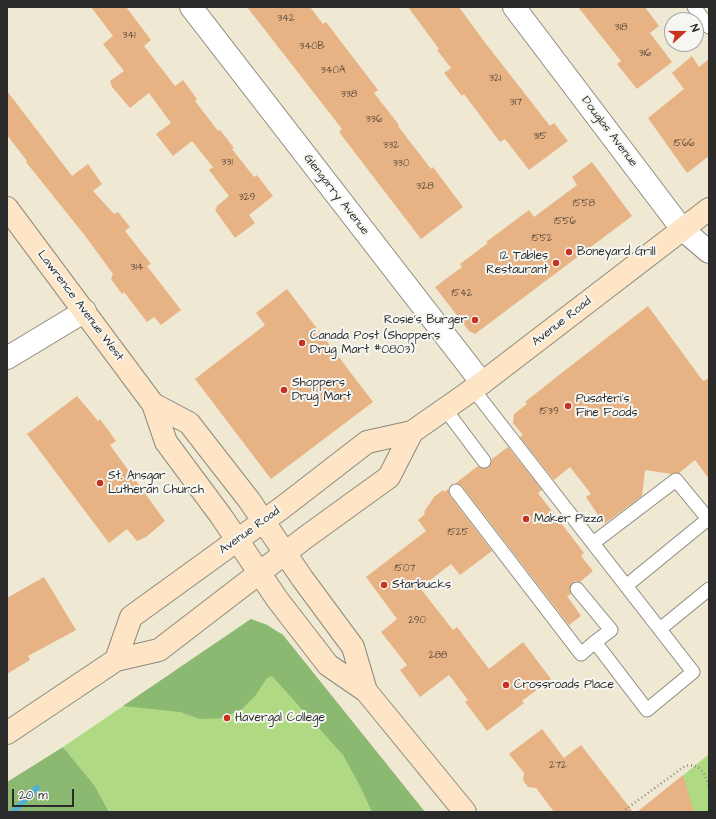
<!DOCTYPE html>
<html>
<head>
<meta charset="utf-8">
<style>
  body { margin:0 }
  #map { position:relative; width:716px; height:819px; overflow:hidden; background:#efe8d3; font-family:"Architects Daughter",sans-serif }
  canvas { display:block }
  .frame { position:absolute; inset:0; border:8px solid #2b2b2b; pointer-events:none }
  .north { position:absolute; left:664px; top:12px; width:40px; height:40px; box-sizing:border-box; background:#f6f6f2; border:1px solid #a5a5a2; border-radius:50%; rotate:69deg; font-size:11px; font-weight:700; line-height:16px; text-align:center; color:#2b2b2b }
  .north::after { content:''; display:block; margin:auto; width:14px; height:18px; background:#c8321e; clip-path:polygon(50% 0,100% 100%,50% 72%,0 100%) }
  .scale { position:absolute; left:12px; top:789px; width:62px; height:18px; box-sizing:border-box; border:2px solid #2b2b2b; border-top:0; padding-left:5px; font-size:12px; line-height:14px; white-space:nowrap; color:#2b2b2b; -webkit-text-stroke:3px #f6f6f2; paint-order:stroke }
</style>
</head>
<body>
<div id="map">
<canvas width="716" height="819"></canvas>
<div class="frame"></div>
<div class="north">N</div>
<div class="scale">20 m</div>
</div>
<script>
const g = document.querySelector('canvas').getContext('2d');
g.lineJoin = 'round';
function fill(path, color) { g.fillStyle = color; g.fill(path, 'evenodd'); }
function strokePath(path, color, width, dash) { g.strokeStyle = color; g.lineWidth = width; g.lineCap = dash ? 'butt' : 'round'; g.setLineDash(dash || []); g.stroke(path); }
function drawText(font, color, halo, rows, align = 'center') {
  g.font = font + ' "Architects Daughter",sans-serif'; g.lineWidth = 4; g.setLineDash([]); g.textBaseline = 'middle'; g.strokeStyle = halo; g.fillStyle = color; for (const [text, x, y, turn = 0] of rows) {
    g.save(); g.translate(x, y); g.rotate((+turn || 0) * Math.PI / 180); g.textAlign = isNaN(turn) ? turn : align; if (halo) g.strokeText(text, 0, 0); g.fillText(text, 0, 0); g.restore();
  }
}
fill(new Path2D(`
  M251 619 267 625 283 635 425 812H109L95 786 63 747Z
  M709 754V812H651L646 806Z`), '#b0d984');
fill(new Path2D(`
  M251 619 267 625 283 635 425 812H372L361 788 343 755 272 676 267 678 255 696 241 710 221 718 200 719 180 712 123 706Z
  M63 747 95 786 109 812H7V782Z`), '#8cb972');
strokePath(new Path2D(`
  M13 812 37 788`), '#52b1d0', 6);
fill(new Path2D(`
  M91 7H126L151 40 144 46 175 86 183 80 197 99 195 101 218 131 220 130 234 148 232 149 254 177 257 175 273 196 249 215 255 223 235 238 215 210 217 208 216 207 229 196 209 170 213 167 192 141 173 156 156 134 171 123 149 93 130 108 112 87 110 81 124 71 103 44 113 36Z
  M247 7H310L323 24 326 22 342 43 378 90 374 93 399 125 398 126 431 169 433 167 463 207 421 239 339 132 342 129Z
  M408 7H459L483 40 550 126 554 123 568 141 529 170 505 139 500 142 464 94 462 96 444 73 451 68 437 50 439 49Z
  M578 7H645L659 26 650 33 672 62 637 89 617 64 621 61Z
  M692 56 699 67 709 59V156L687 173 648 118 684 89 672 73Z
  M7 91 72 176 88 164 102 184 93 191 114 214 118 212 130 227 125 231 151 264 147 266 181 310 161 325 154 317 147 322 124 292 122 294 111 279 113 274 86 237 26 162 27 161 7 135Z
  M592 162 632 216 475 334 469 331 435 287 462 267 460 264 488 243 486 242 529 210 534 217 577 185 572 177Z
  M287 289 373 402 271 479 195 379 265 325 256 313Z
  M648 306 703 381 709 378V479L695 460 679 473 671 474 645 470 642 496 604 524 586 497 591 494 570 467 554 480 520 437 523 435 513 423 514 414 527 404 525 402 559 375Z
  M77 396 98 421 100 419 116 441 110 445 165 521 146 537 137 541 127 529 109 543 27 434Z
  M508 447 542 490 538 493 584 553 581 556 593 571 580 582 575 581 570 586 571 594 567 596 581 616 569 625 462 486 456 483 478 466 481 468H488L491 464 492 459Z
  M448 489 450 496 492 551 460 575 451 564 420 588 453 630 457 627 489 669 523 642 551 679 522 701 524 703 487 731 465 702 468 700 449 675 420 697 400 670 407 665 381 632 397 619 366 577 426 531 418 520 425 514 424 512 434 497 443 490 444 492Z
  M44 577 76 630 28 656 30 660 7 674V598Z
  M542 729 564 758 581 745 633 812H554L536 788 528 787 523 780 524 773 509 754Z
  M683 775 694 812H637Z`), '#e8b384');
const lane = new Path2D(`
  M694 7 709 27
  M473 389 693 672 647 710 595 642 611 630 577 589
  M445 409 484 461
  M456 491 581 654 595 642
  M593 543 676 480 709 520
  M626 586 708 519
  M660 629 709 589`);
const street = new Path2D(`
  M191 7 482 383
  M514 7 682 229 709 252
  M7 358 85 311`);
const secondary = new Path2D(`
  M7 208 153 404 166 442 221 516 277 599 328 665 366 691 465 812
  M153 404 189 423 249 500 302 578 353 647 366 691
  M116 660 131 617 283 507 367 442 412 432 482 383 709 209
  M7 733 116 660 159 650 306 537 389 477 412 432`);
strokePath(lane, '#8d8a7f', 15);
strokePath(street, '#8d8a7f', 24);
strokePath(secondary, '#8d8a7f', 24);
strokePath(new Path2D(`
  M622 812 685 766C701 763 705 773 709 787`), '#8d8a7f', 2.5, [1, 3]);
strokePath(lane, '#fff', 13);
strokePath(street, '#fff', 22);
strokePath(secondary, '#fde5c5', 22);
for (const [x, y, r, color] of [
  [569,252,4,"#c8321e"],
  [556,263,4,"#c8321e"],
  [475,320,4,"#c8321e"],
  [302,343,4,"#c8321e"],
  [284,390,4,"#c8321e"],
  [568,406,4,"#c8321e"],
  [100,483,4,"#c8321e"],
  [526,519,4,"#c8321e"],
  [384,585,4,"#c8321e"],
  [506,685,4,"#c8321e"],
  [227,718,4,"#c8321e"]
]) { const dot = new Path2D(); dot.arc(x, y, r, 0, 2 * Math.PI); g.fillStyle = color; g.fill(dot); strokePath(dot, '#f6f6f2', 1.5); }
drawText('10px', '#5a4d41', null, [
  ["342",286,19],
  ["318",621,28],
  ["341",129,36],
  ["340B",312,47],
  ["316",645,54],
  ["340A",333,71],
  ["321",495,79],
  ["338",349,95],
  ["317",516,103],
  ["336",374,120],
  ["315",540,137],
  ["1566",684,144],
  ["332",391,146],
  ["331",227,163],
  ["330",401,164],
  ["328",425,187],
  ["329",247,198],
  ["1558",584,204],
  ["1556",565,222],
  ["1552",542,239],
  ["314",137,268],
  ["1542",462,294],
  ["1539",549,412],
  ["1525",458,533],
  ["1507",405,569],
  ["290",417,621],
  ["288",438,656],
  ["272",558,766]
]);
drawText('12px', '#2b2b2b', '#f6f6f2', [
  ["Douglas Avenue",609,132,53],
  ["Glengarry Avenue",336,195,52],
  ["Lawrence Avenue West",80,306,53],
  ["Avenue Road",562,322,-38],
  ["Avenue Road",250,531,-36]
]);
drawText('12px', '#2b2b2b', '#f6f6f2', [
  ["Boneyard Grill",577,252],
  ["12 Tables",548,256,"right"],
  ["Restaurant",548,270,"right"],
  ["Rosie's Burger",467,320,"right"],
  ["Canada Post (Shoppers",310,336],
  ["Drug Mart #0803)",310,350],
  ["Shoppers",292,383],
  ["Drug Mart",292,397],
  ["Pusateri's",576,399],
  ["Fine Foods",576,413],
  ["St. Ansgar",108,476],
  ["Lutheran Church",108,490],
  ["Maker Pizza",534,519],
  ["Starbucks",392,585],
  ["Crossroads Place",514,685],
  ["Havergal College",235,718]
], 'left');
</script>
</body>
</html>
